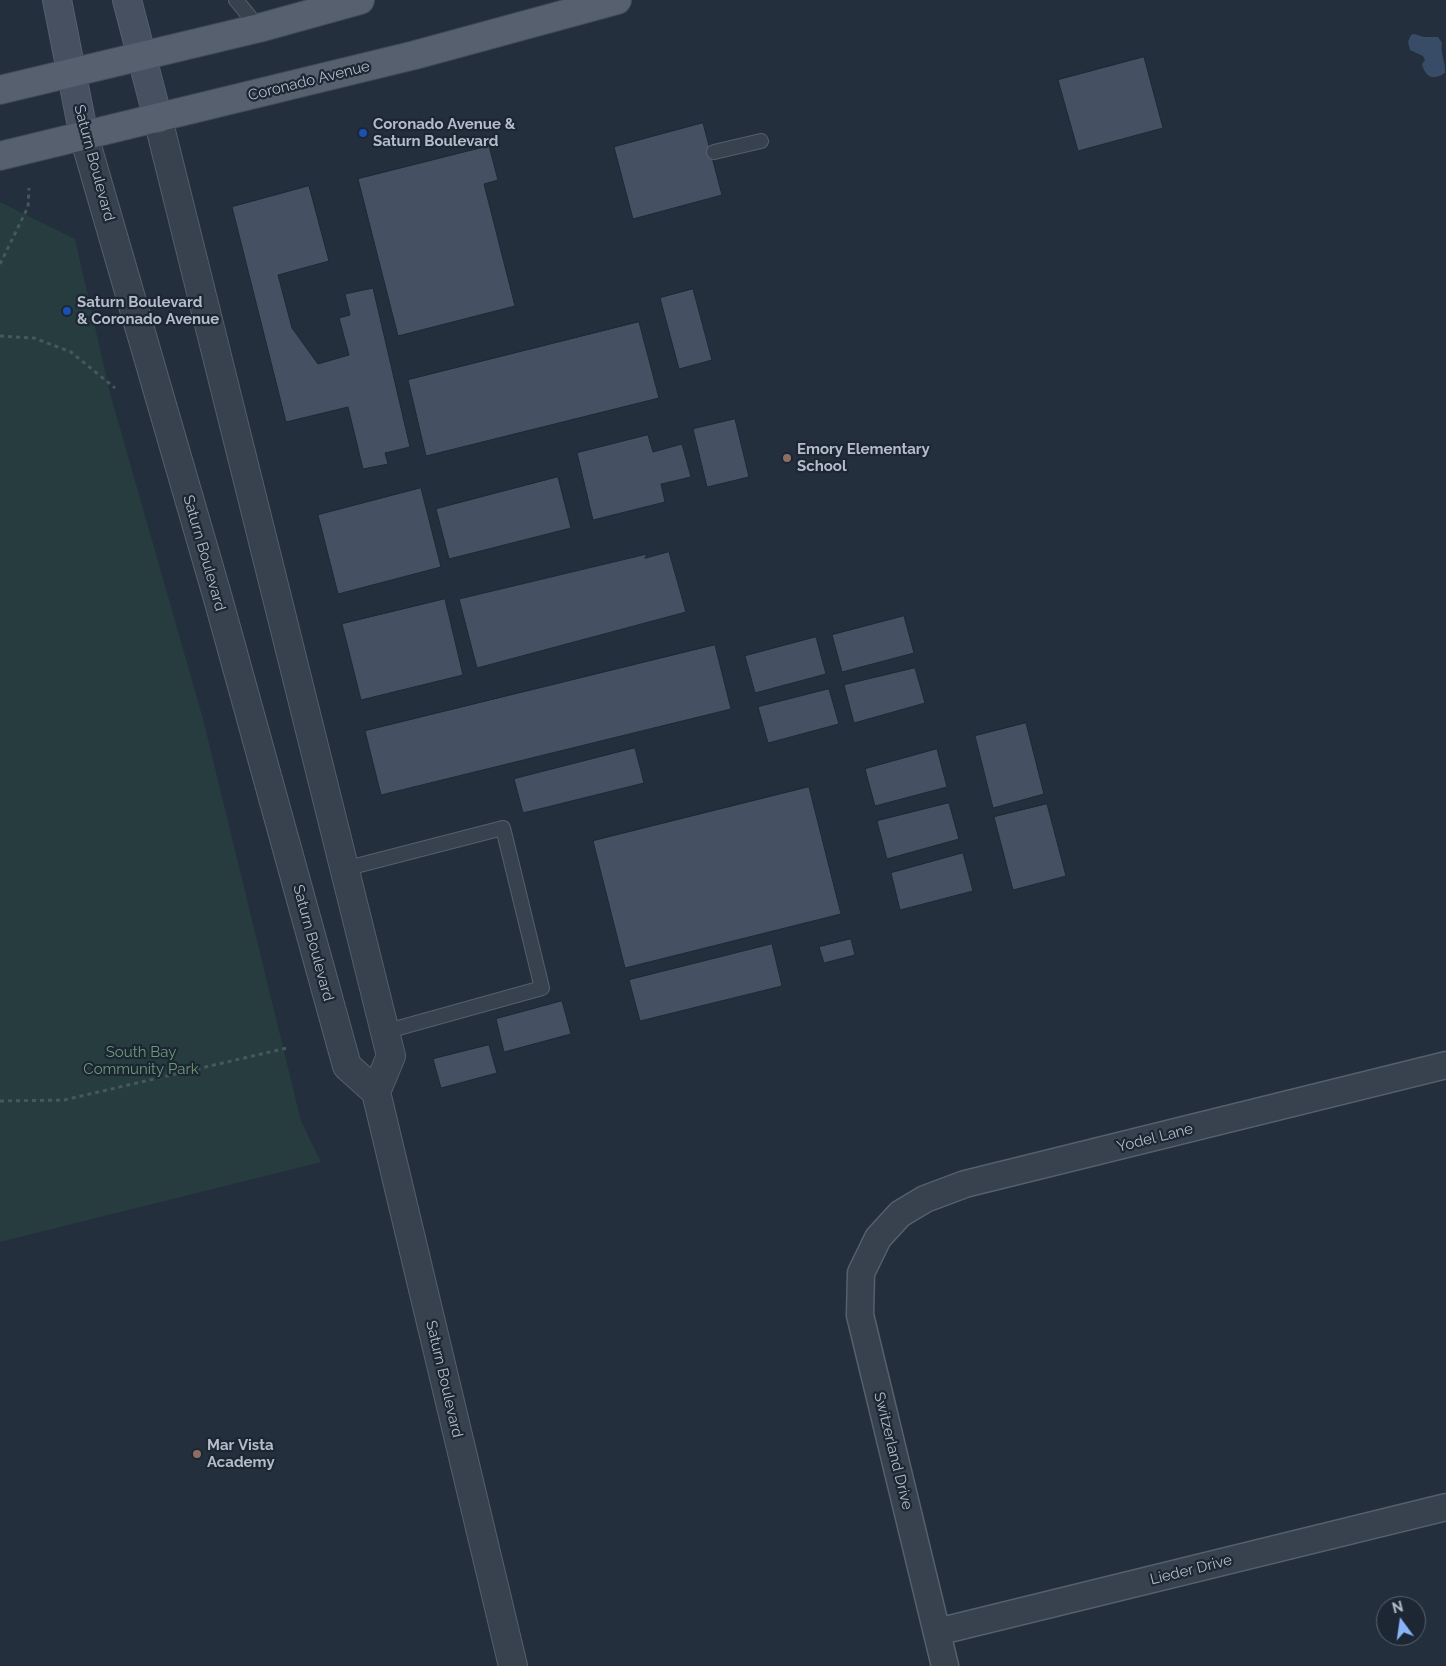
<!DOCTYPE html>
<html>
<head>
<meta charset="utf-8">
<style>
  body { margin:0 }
  #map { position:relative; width:1446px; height:1666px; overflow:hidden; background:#242f3e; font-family:Raleway,sans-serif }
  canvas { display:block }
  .north { position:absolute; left:1376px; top:1596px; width:50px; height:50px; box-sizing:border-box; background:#1d2633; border:1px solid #59626f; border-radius:50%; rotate:346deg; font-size:14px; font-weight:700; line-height:20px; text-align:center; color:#b4bcc9 }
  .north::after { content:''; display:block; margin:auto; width:18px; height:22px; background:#8ab4f8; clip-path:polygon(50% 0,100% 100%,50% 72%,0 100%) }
</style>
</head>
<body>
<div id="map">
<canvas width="1446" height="1666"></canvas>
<div class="north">N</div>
</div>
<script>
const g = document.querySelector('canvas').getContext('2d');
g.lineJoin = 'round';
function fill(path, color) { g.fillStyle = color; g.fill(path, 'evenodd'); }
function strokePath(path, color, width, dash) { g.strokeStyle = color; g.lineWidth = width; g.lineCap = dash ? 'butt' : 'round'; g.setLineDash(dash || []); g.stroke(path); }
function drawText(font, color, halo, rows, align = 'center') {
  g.font = font + ' Raleway,sans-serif'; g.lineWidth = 4.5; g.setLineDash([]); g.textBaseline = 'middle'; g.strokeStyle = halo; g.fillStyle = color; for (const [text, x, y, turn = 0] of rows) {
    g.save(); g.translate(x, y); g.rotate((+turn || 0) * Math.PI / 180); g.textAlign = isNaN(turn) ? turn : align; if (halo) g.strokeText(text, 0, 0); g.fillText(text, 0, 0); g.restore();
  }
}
fill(new Path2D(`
  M0 202 75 239 110 393 203 719 301 1121 321 1162 0 1242Z`), '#263c3f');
fill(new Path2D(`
  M1414 34 1424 37H1438L1442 43C1440 54 1446 62 1445 73 1433 81 1425 77 1422 64L1425 60 1423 56 1410 50 1408 42 1411 35Z`), '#394c67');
const building = new Path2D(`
  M1144 57 1163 128 1078 151 1058 80Z
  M703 123 722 195 633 219 614 147Z
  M489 146 498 180 484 184 515 306 398 336 358 179Z
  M309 186 329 261 278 275 292 328 318 364 349 355 339 318 350 315 345 294 373 288 410 447 385 453 388 464 363 469 348 407 286 422 232 207Z
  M693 289 712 360 679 369 660 298Z
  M639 322 659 398 426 456 408 380Z
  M735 419 749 477 707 487 693 429Z
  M648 435 653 452 682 444 691 477 661 484 665 502 593 520 577 453Z
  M558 477 571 528 449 559 436 509Z
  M421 488 441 567 338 594 318 515Z
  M669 552 686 612 477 668 459 599 647 554 645 558Z
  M445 599 463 675 361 700 342 624Z
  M904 616 914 653 842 672 832 635Z
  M816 637 826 674 755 693 745 656Z
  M715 645 731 709 381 795 365 731Z
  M915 668 925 703 854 723 844 685Z
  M829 689 839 724 768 743 758 707Z
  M1026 723 1044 794 993 808 975 736Z
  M635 748 644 783 523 813 514 779Z
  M937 749 947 787 875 806 865 769Z
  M809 787 841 914 625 968 593 841Z
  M949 803 959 839 887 859 877 821Z
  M1047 804 1066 876 1013 890 994 817Z
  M963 853 973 891 900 910 891 873Z
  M851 939 855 955 824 963 819 947Z
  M772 944 782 986 640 1021 629 980Z
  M562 1001 571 1034 504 1052 496 1019Z
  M489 1045 497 1073 441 1088 433 1059Z`);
fill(building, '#455162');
strokePath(building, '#1f2835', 1);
const service = new Path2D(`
  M236 0 259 28
  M714 152 761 141
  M344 869 503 828 542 988 384 1032`);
const minor = new Path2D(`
  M937 1632 1446 1507
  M945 1666 860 1315 861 1273 878 1238 900 1214 925 1199 965 1184 1446 1065`);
const tertiary = new Path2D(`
  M158 119 391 1056 376 1092
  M84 136 217 595 347 1066 376 1092 513 1666`);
const secondary = new Path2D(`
  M57 0 84 136
  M127 0 158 119`);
const primary = new Path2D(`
  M0 90 259 28 360 0
  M0 156 415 55 617 0`);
strokePath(service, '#565f6c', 16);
strokePath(minor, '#565f6c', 29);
strokePath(tertiary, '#565f6c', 30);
strokePath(secondary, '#565f6c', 30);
strokePath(primary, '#414a57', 30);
strokePath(new Path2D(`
  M0 264 28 207 29 188
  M0 336 34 338 71 352 115 388
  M0 1101 64 1100 287 1048`), '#44595c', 3, [4, 4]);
strokePath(service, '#38414e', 14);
strokePath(minor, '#38414e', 26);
strokePath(tertiary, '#38414e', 28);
strokePath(secondary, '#465061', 28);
strokePath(primary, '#56606e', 28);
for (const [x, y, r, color] of [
  [363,133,5,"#1a4fb4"],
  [67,311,5,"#1a4fb4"],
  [787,458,5,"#8d6e63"],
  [197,1454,5,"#8d6e63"]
]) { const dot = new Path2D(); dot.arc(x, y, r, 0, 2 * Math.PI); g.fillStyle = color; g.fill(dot); strokePath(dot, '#1d2633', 2); }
drawText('15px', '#b4bcc9', '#1d2633', [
  ["Coronado Avenue",309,81,-14],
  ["Saturn Boulevard",94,163,75],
  ["Saturn Boulevard",204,553,74],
  ["Saturn Boulevard",313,943,75],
  ["Yodel Lane",1155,1138,-14],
  ["Saturn Boulevard",444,1379,77],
  ["Switzerland Drive",893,1451,76],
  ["Lieder Drive",1191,1570,-14]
]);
drawText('bold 15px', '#b4bcc9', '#1d2633', [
  ["Coronado Avenue &",373,124],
  ["Saturn Boulevard",373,141],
  ["Saturn Boulevard",77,302],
  ["& Coronado Avenue",77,319],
  ["Emory Elementary",797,449],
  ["School",797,466],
  ["Mar Vista",207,1445],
  ["Academy",207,1462]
], 'left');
drawText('15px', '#6b9a76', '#1d2633', [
  ["South Bay",141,1052],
  ["Community Park",141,1069]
]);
</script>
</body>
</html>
